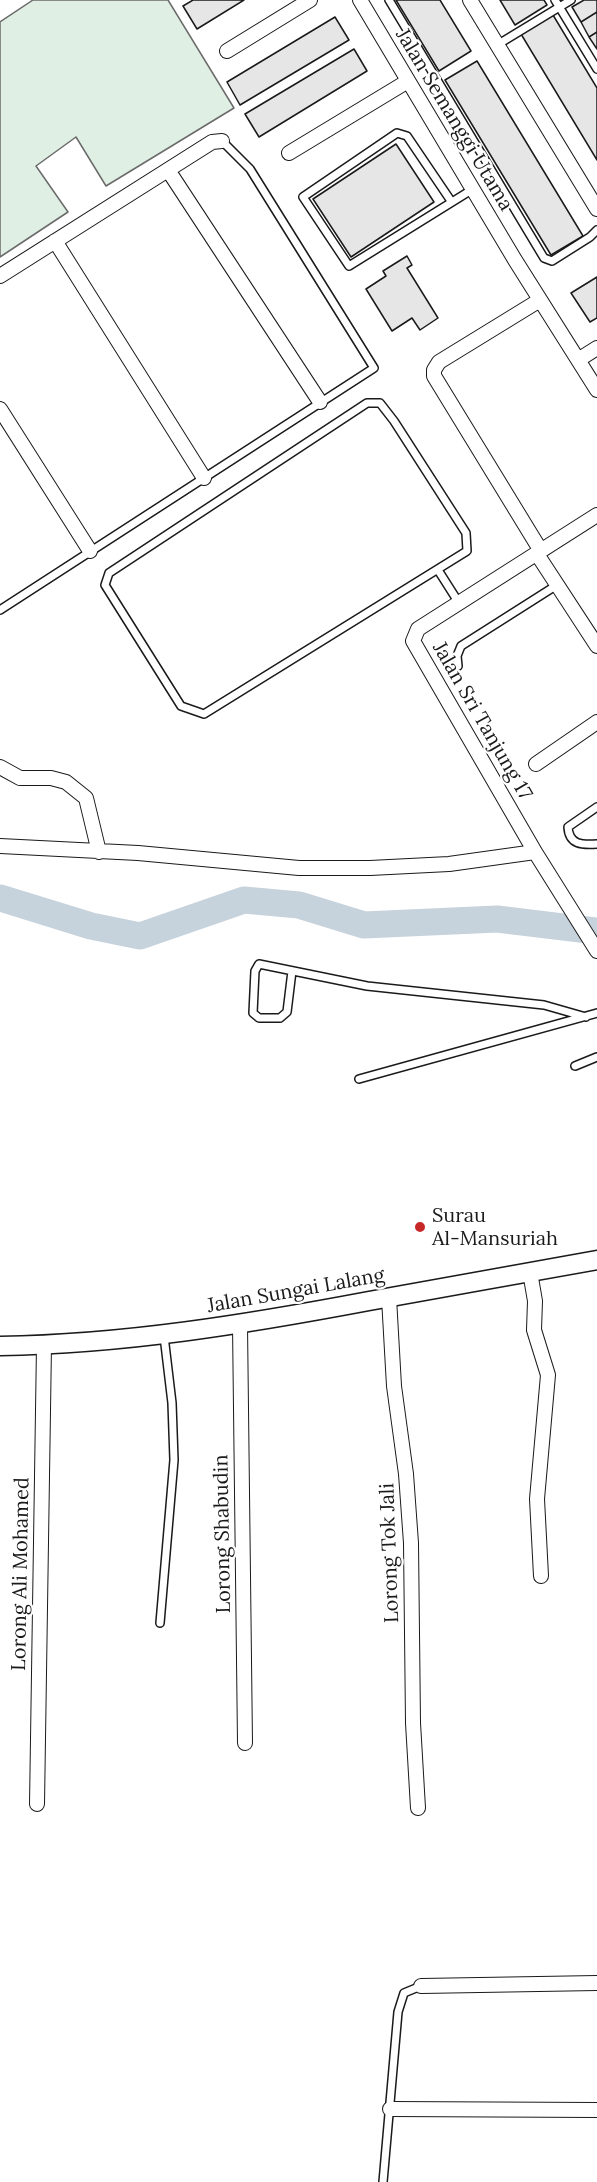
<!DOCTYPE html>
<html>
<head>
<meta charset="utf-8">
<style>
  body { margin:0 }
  canvas { display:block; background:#fff }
</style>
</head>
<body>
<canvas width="597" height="2182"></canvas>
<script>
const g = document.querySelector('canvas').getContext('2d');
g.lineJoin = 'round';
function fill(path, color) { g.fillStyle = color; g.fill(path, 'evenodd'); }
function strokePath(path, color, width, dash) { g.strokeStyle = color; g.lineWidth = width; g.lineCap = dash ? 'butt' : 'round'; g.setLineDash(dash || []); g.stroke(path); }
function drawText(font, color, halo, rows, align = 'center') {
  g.font = font + ' Lora,serif'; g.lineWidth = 4.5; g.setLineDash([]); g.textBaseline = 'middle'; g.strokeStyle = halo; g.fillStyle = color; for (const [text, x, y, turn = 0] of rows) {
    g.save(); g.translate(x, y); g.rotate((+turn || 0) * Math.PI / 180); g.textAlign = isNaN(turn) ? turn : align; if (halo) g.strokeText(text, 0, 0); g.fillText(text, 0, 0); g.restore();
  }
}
const green = new Path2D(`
  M33 0H168L234 108 106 186 76 137 36 166 68 212 0 257V22Z`);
fill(green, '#e0efe3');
strokePath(green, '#6a6a6a', 1.5);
strokePath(new Path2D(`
  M0 898 91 926 140 936 244 900 299 905 364 925 497 919 597 931`), '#c6d2dc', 27);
const building = new Path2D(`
  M193 0H244L197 29 183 6Z
  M396 0H440L471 51 439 71Z
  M500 0H544L547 5 515 25Z
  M584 0H597V12L581 22 572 7Z
  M597 12V32L589 37 581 22Z
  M553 15 597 88V160L521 34Z
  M335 17 349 40 240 105 227 82Z
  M597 32V49L589 37Z
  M354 49 367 71 259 137 245 114Z
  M477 61 583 236 551 255 445 80Z
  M396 144 434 202 351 257 313 199Z
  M407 256 412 265 407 268 438 318 420 330 412 318 392 331 366 289 386 276 383 271Z
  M597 277V318L590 322 571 293Z`);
fill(building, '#e6e6e6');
strokePath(building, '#1a1a1a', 1.5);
const service = new Path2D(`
  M389 0 544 258 552 261 590 237 597 230
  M555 0 597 69
  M497 45 571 0
  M451 201 407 136 397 133 303 197 349 266 473 189
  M367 403H380L394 421 466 533 467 551 204 714 181 706 105 585 109 573Z
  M438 570 459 603
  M0 610 374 368 250 169 222 141
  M458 666 457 656 461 646 557 585
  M597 807 568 827C569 845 582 845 597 844
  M292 971 287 1012 280 1018H259L253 1013 255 971 259 964 367 986 544 1005 586 1017
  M575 1066 597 1057
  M359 1079 597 1013
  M160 1623 174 1460 172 1403 164 1336
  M383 2182 398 2012 404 1993 421 1986`);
const minor = new Path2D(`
  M360 0 515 260 597 390
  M470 0 597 209
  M227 51 310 0
  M289 153 408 81
  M168 170 320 402
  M55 241 204 478
  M0 276 212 142 222 141
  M540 300 439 362 434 370V376L541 551
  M578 360 597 348
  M0 409 90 551
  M597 515 418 629 413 641 535 852 597 951
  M537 554 597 646
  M536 764 597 722
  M0 767 20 778H51L66 782 86 798 99 852
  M0 846 138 853 299 868H370L449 864 535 852
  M530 1272 535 1301 534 1330 548 1375 537 1499 541 1576
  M389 1298 394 1386 406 1474 411 1543 413 1723 418 1808
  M240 1325 245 1743
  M37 1804 44 1345
  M421 1986 597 1983
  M390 2109 597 2110`);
const tertiary = new Path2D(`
  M0 1346C125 1344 247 1324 369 1301 445 1287 521 1274 597 1260`);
strokePath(service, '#1a1a1a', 10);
strokePath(minor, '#1a1a1a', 16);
strokePath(tertiary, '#1a1a1a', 21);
strokePath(service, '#fff', 7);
strokePath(minor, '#fff', 14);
strokePath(tertiary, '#fff', 18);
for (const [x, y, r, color] of [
  [420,1227,6,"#c62828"]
]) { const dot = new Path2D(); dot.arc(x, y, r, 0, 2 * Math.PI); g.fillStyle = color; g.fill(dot); strokePath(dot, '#fff', 2); }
drawText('20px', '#1a1a1a', '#fff', [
  ["Jalan Semanggi Utama",454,120,59],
  ["Jalan Sri Tanjung 17",482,721,60],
  ["Jalan Sungai Lalang",296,1291,-10],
  ["Lorong Shabudin",223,1534,-91],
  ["Lorong Tok Jali",390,1553,-92],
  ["Lorong Ali Mohamed",21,1574,-89]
]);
drawText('20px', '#1a1a1a', '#fff', [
  ["Surau",432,1216],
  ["Al-Mansuriah",432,1239]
], 'left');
</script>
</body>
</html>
